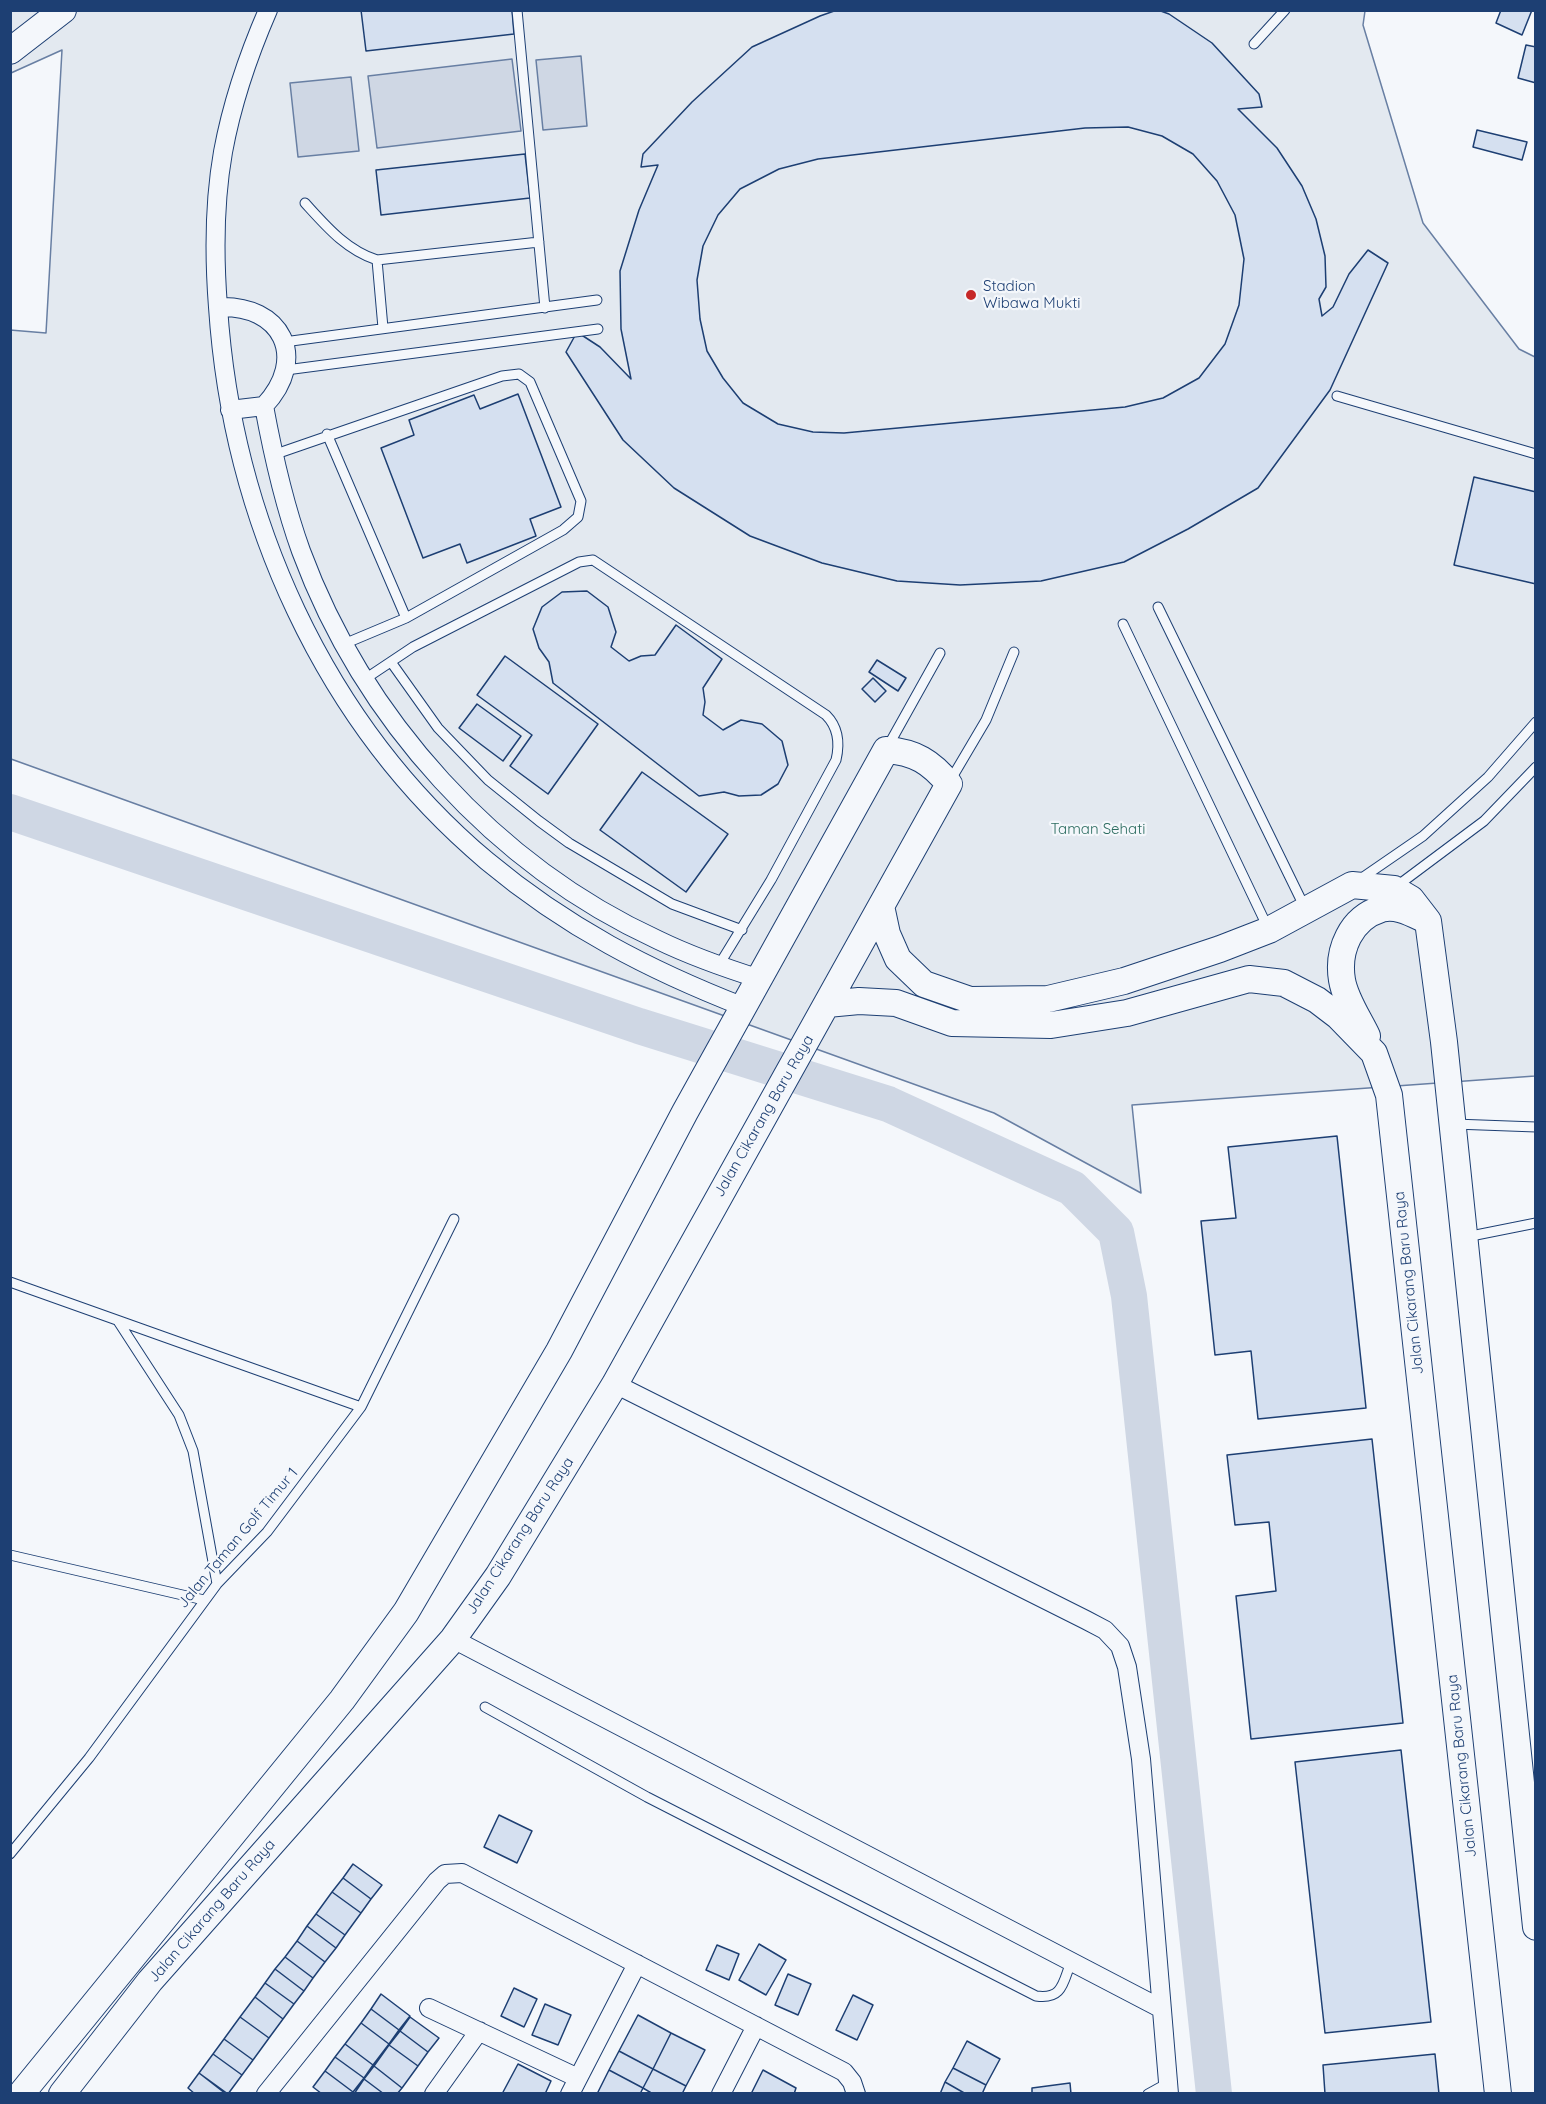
<!DOCTYPE html>
<html>
<head>
<meta charset="utf-8">
<style>
  body { margin:0 }
  #map { position:relative; width:1546px; height:2104px; overflow:hidden; background:#f4f7fb; font-family:Quicksand,sans-serif }
  canvas { display:block }
  .frame { position:absolute; inset:0; border:12px solid #1d3f73; pointer-events:none }
</style>
</head>
<body>
<div id="map">
<canvas width="1546" height="2104"></canvas>
<div class="frame"></div>
</div>
<script>
const g = document.querySelector('canvas').getContext('2d');
g.lineJoin = 'round';
function fill(path, color) { g.fillStyle = color; g.fill(path, 'evenodd'); }
function strokePath(path, color, width, dash) { g.strokeStyle = color; g.lineWidth = width; g.lineCap = dash ? 'butt' : 'round'; g.setLineDash(dash || []); g.stroke(path); }
function drawText(font, color, halo, rows, align = 'center') {
  g.font = font + ' Quicksand,sans-serif'; g.lineWidth = 4.5; g.setLineDash([]); g.textBaseline = 'middle'; g.strokeStyle = halo; g.fillStyle = color; for (const [text, x, y, turn = 0] of rows) {
    g.save(); g.translate(x, y); g.rotate((+turn || 0) * Math.PI / 180); g.textAlign = isNaN(turn) ? turn : align; if (halo) g.strokeText(text, 0, 0); g.fillText(text, 0, 0); g.restore();
  }
}
const green = new Path2D(`
  M11 11H1365L1363 25 1423 223 1519 349 1535 357V1076L1132 1105 1141 1193 994 1113 11 759 10 330 46 333 62 50 11 73Z`);
fill(green, '#e3e9f0');
strokePath(green, '#687fa3', 1.5);
const water = new Path2D(`
  M581 56 587 126 543 130 536 60Z
  M512 59 521 131 377 148 368 76Z
  M351 77 359 151 298 157 290 83Z`);
fill(water, '#cfd7e4');
strokePath(water, '#687fa3', 1.5);
strokePath(new Path2D(`
  M10 812 639 1026 888 1104 1072 1188 1116 1232 1129 1296 1214 2094`), '#cfd7e4', 36);
const building = new Path2D(`
  M361 10H512L514 34 366 51Z
  M837 10H1158L1169 14 1212 43 1259 94 1262 107 1238 109 1277 148 1302 186 1316 219 1325 256 1326 287 1319 299 1322 316 1333 307 1349 274 1368 250 1388 263 1330 390 1258 488 1188 529 1124 562 1041 581 960 585 897 581 822 563 750 536 674 488 623 440 566 352 577 332 600 347 631 379 621 329 620 271 639 210 658 165 641 167 643 154 692 102 752 47 820 16ZM1128 127 1162 136 1193 154 1217 181 1235 215 1244 259 1239 305 1225 344 1199 378 1163 398 1125 407 844 433 813 432 778 424 743 403 723 378 707 351 700 319 697 280 703 246 718 215 740 189 779 169 818 159 1085 128Z
  M1501 10H1532L1522 35 1496 23Z
  M1526 45 1536 47V83L1518 78Z
  M1477 130 1527 142 1522 160 1473 147Z
  M525 154 530 198 381 215 376 170Z
  M518 394 561 507 530 519 536 536 467 563 460 544 423 558 381 448 414 435 409 420 474 395 480 409Z
  M1474 477 1536 492V584L1454 565Z
  M587 591 608 607 616 632 611 647 629 661 641 656 655 655 676 625 722 659 703 688 705 702 703 715 723 730 741 720 762 724 782 741 788 765 778 784 761 795 739 796 724 792 699 796 553 683 549 662 539 648 533 629 542 607 562 592Z
  M505 656 598 724 548 794 510 766 532 735 477 695Z
  M877 660 906 678 898 691 869 672Z
  M873 678 886 691 875 702 862 689Z
  M477 704 521 736 503 761 459 728Z
  M642 772 728 834 686 892 600 830Z
  M1337 1136 1366 1408 1258 1419 1251 1351 1215 1355 1201 1221 1236 1218 1228 1147Z
  M1372 1439 1403 1723 1251 1739 1236 1596 1276 1591 1269 1522 1235 1525 1227 1455Z
  M1401 1750 1431 2022 1325 2033 1295 1762Z
  M499 1815 532 1831 517 1863 484 1847Z
  M353 1864 382 1885 371 1899 343 1878Z
  M343 1878 371 1899 361 1913 332 1892Z
  M332 1892 361 1913 345 1935 316 1914Z
  M316 1914 345 1935 336 1948 307 1926Z
  M307 1926 336 1948 325 1962 297 1941Z
  M297 1941 325 1962 313 1978 285 1957Z
  M759 1944 786 1960 766 1995 739 1980Z
  M717 1945 739 1954 729 1980 706 1970Z
  M285 1957 313 1978 304 1991 275 1969Z
  M275 1969 304 1991 294 2004 265 1983Z
  M788 1974 811 1984 798 2015 775 2005Z
  M265 1983 294 2004 283 2019 255 1997Z
  M514 1988 537 1999 524 2027 501 2016Z
  M381 1994 410 2016 399 2030 371 2009Z
  M853 1995 873 2005 857 2040 836 2030Z
  M255 1997 283 2019 269 2038 240 2017Z
  M545 2004 571 2015 558 2045 532 2035Z
  M371 2009 399 2030 389 2044 361 2023Z
  M638 2015 671 2033 653 2069 619 2051Z
  M240 2017 269 2038 253 2060 224 2039Z
  M410 2017 439 2038 428 2052 400 2031Z
  M361 2023 389 2044 373 2065 345 2044Z
  M400 2031 428 2052 418 2066 389 2045Z
  M671 2033 705 2050 686 2086 653 2069Z
  M224 2039 253 2060 242 2075 213 2054Z
  M967 2041 1000 2059 986 2085 953 2068Z
  M345 2044 373 2065 364 2078 335 2057Z
  M389 2045 418 2066 402 2088 374 2066Z
  M619 2051 653 2069 643 2088 609 2070Z
  M213 2054 242 2075 228 2094 199 2073Z
  M1435 2054 1439 2094H1325L1323 2065Z
  M335 2057 364 2078 353 2092 325 2071Z
  M518 2064 551 2081 545 2094H502Z
  M374 2066 402 2088 397 2094H384L364 2079Z
  M953 2068 986 2085 982 2094H966L945 2082Z
  M653 2069 686 2086 682 2094H653L643 2088Z
  M609 2070 643 2088 640 2094H597Z
  M763 2070 796 2088 794 2094H751Z
  M325 2071 353 2092 352 2094H322L313 2087Z
  M199 2073 226 2094H195L188 2088Z
  M364 2079 384 2094H354Z
  M945 2082 966 2094H940Z
  M1070 2083 1071 2094H1032V2088Z`);
fill(building, '#d5e0f0');
strokePath(building, '#1d3f73', 1.5);
const lane = new Path2D(`
  M517 10 545 308
  M1254 44 1285 10
  M305 203C326 226 346 250 377 260L539 242
  M377 260 383 328
  M284 342 597 300
  M286 370 598 329
  M1337 396 1536 454
  M327 434 406 618
  M273 455 502 376 519 374 530 382 581 501 578 517 563 530 406 618 344 644
  M1158 607 1305 908
  M1123 624 1268 928
  M391 662 438 728 488 780 539 821 569 843 672 904 742 930
  M365 679 413 647 579 562 593 560 826 715C838 727 840 743 836 760L771 880 719 965
  M887 748 940 653
  M950 781 986 720 1014 652
  M1359 880 1423 836 1488 777 1536 722
  M1397 886 1484 821 1536 767
  M1454 1124 1536 1127
  M1466 1237 1536 1223
  M10 1282 361 1407
  M118 1321 179 1415 193 1451 217 1584
  M10 1555 204 1600
  M485 1707 647 1797 1036 1996C1063 2000 1063 1982 1071 1962
  M10 1854 89 1758 217 1584 267 1532 361 1407 454 1219
  M1148 2094 1168 2083`);
const street = new Path2D(`
  M268 10C248 56 232 103 223 152 214 203 214 255 218 307 232 517 323 723 487 861 566 927 649 970 744 1007
  M218 307C282 304 309 358 264 406
  M264 406C273 455 284 504 301 551 363 719 495 865 658 940 691 956 725 968 760 979
  M230 410 264 406
  M615 1384 1086 1620 1105 1630 1120 1646 1127 1667 1141 1759 1169 2094
  M453 1639 1160 2008
  M429 2008 578 2078
  M266 2094 437 1881 445 1874 462 1873 844 2072 852 2082 856 2094
  M434 2094 479 2031
  M570 2094 637 1964
  M721 2094 756 2026`);
const secondary = new Path2D(`
  M10 51 63 10
  M881 906 887 934 898 959 924 984 970 1000 1048 999 1124 981 1220 949 1269 930 1352 885 1394 889 1411 899 1428 921 1444 1042 1536 1927
  M827 1004 859 1001 896 1003 952 1023 1051 1025 1127 1013 1249 979 1284 983 1317 1000 1338 1016 1374 1053 1389 1095 1498 2094
  M1367 1036C1359 1019 1345 999 1342 980 1337 950 1351 918 1381 909 1396 904 1413 914 1426 920
  M21 2094 342 1700 406 1612 559 1351 685 1112 886 750C915 752 931 762 949 784L615 1384 498 1576 453 1639 150 1981 62 2094`);
strokePath(lane, '#1d3f73', 11);
strokePath(street, '#1d3f73', 20);
strokePath(secondary, '#1d3f73', 28);
strokePath(lane, '#f4f7fb', 9);
strokePath(street, '#f4f7fb', 18);
strokePath(secondary, '#f4f7fb', 26);
for (const [x, y, r, color] of [
  [971,295,6,"#c62828"]
]) { const dot = new Path2D(); dot.arc(x, y, r, 0, 2 * Math.PI); g.fillStyle = color; g.fill(dot); strokePath(dot, '#f4f7fb', 2); }
drawText('15px', '#1d3f73', '#f4f7fb', [
  ["Stadion",983,286],
  ["Wibawa Mukti",983,303]
], 'left');
drawText('15px', '#2c6c60', '#f4f7fb', [
  ["Taman Sehati",1098,829]
]);
drawText('15px', '#1d3f73', '#f4f7fb', [
  ["Jalan Cikarang Baru Raya",764,1116,-60],
  ["Jalan Cikarang Baru Raya",1409,1283,-96],
  ["Jalan Cikarang Baru Raya",520,1536,-57],
  ["Jalan Taman Golf Timur 1",238,1538,-50],
  ["Jalan Cikarang Baru Raya",1462,1766,-96],
  ["Jalan Cikarang Baru Raya",212,1911,-49]
]);
</script>
</body>
</html>
